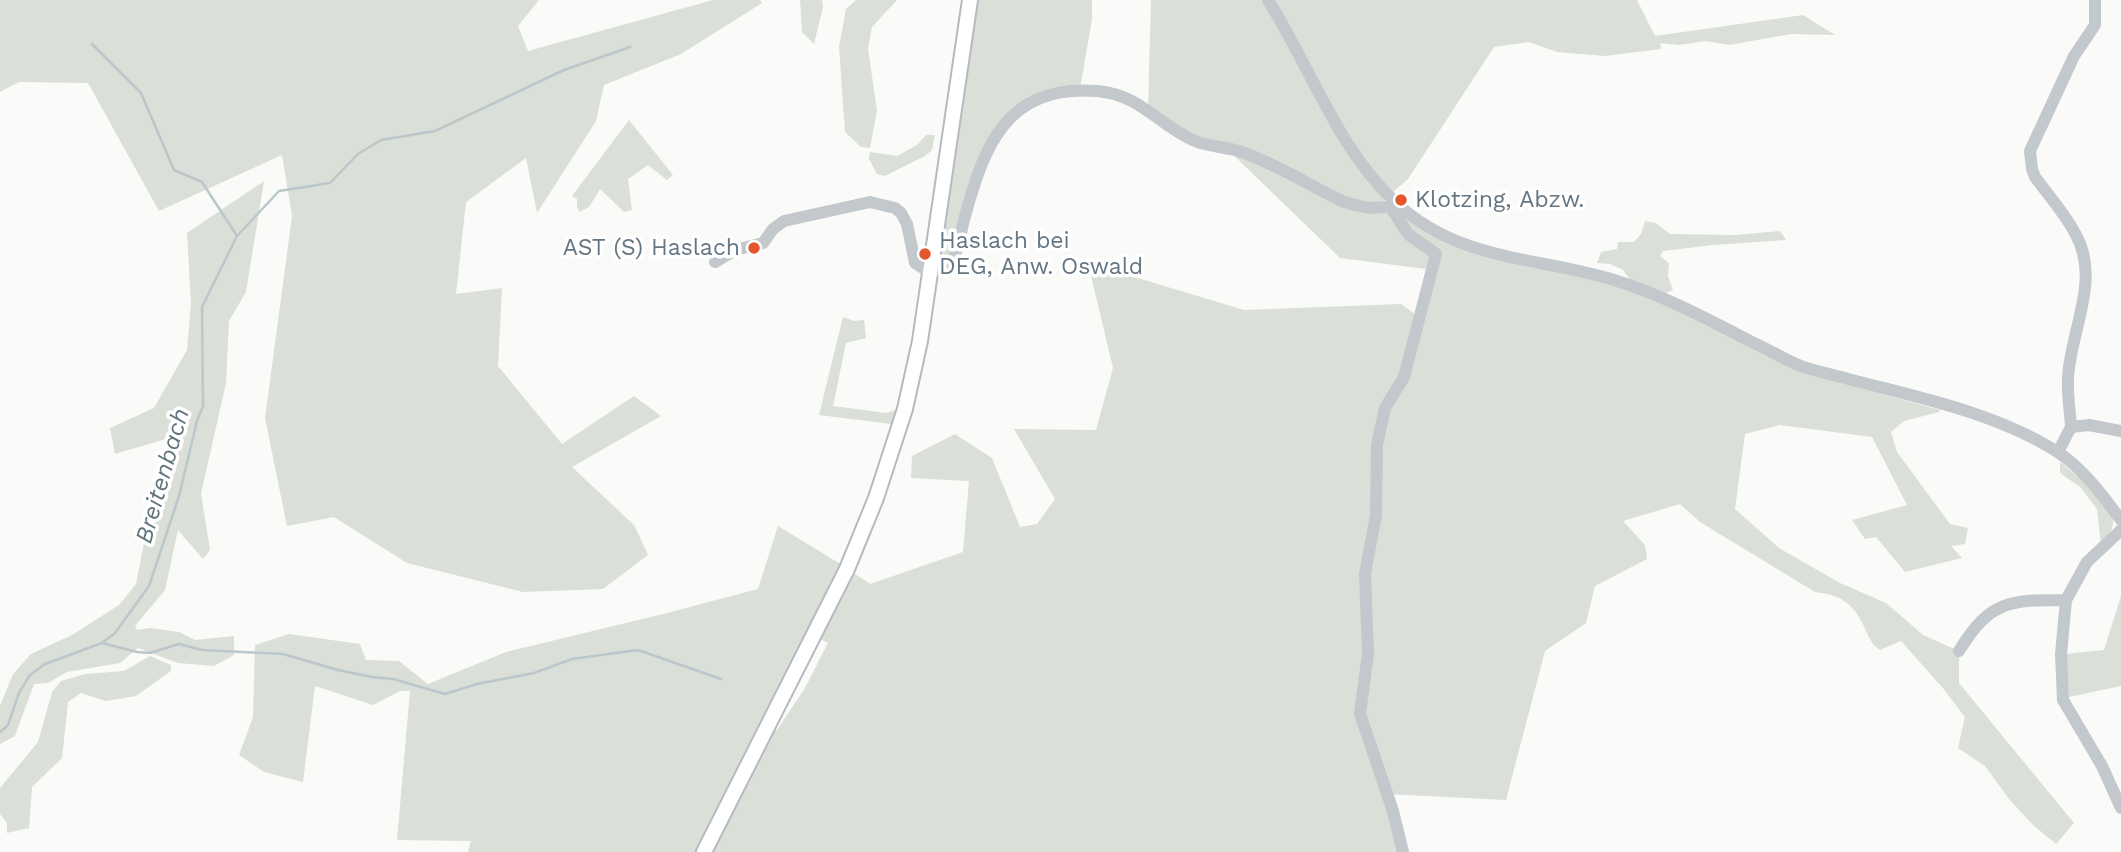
<!DOCTYPE html>
<html>
<head>
<meta charset="utf-8">
<style>
  body { margin:0 }
  canvas { display:block; background:#fafaf8 }
</style>
</head>
<body>
<canvas width="2121" height="852"></canvas>
<script>
const g = document.querySelector('canvas').getContext('2d');
g.lineJoin = 'round';
function fill(path, color) { g.fillStyle = color; g.fill(path, 'evenodd'); }
function strokePath(path, color, width, dash) { g.strokeStyle = color; g.lineWidth = width; g.lineCap = dash ? 'butt' : 'round'; g.setLineDash(dash || []); g.stroke(path); }
function drawText(font, color, halo, rows, align = 'center') {
  g.font = font + ' "Work Sans",sans-serif'; g.lineWidth = 7; g.setLineDash([]); g.textBaseline = 'middle'; g.strokeStyle = halo; g.fillStyle = color; for (const [text, x, y, turn = 0] of rows) {
    g.save(); g.translate(x, y); g.rotate((+turn || 0) * Math.PI / 180); g.textAlign = isNaN(turn) ? turn : align; if (halo) g.strokeText(text, 0, 0); g.fillText(text, 0, 0); g.restore();
  }
}
fill(new Path2D(`
  M0 0H539L518 26 528 51 713 0H760L762 3 681 54 604 85 596 121 537 213 526 158 466 202 456 294 502 288 498 366 562 444 634 396 661 416 572 467 634 525 648 555 603 589 523 592 407 563 334 517 287 526 265 418 292 216 282 155 159 211 88 83 19 82 0 92Z
  M800 0H822L823 7 814 44 802 32Z
  M856 0H897L872 27 868 49 877 110 870 148 861 147 845 132 839 47 846 9Z
  M975 0H1092V19L1080 89 1055 93 998 130 954 259 936 265Z
  M1151 0H1637L1655 36 1803 15 1835 35 1791 34 1729 45 1706 41 1679 45 1660 43 1661 49 1605 56 1557 52 1529 42 1494 47 1408 179 1384 200 1406 234 1433 255 1426 269 1340 258 1224 146 1187 137 1148 108Z
  M629 120 673 175 667 180 648 165 628 179 632 210 624 212 600 189 589 207 580 212 577 207V199L572 196Z
  M926 135H935L932 150 925 156 885 176 877 174 869 159 870 152 897 156 917 145Z
  M264 181 246 292 229 321 226 383 201 494 210 550 203 559 178 530 165 590 135 626 137 630 150 628 179 632 195 640 234 636V655L214 666 178 663 138 648 120 663 67 672 48 683 34 684 15 736 0 744V706L13 674 31 654 72 635 119 605 136 584 149 518 169 438 115 454 110 428 154 408 187 350 191 303 187 233Z
  M1399 212 1423 229 1625 287 1818 376 1940 410 1939 412 1904 421 1891 432 1897 452 1950 524 1968 528 1965 544 1951 546 1962 558 1905 572 1876 537 1865 539 1852 520 1907 505 1872 437 1780 425 1745 434 1735 509 1779 548 1840 583 1886 603 1923 635 1959 651V683L2074 823 2056 844 2033 825 2009 799 1985 766 1958 748 1965 717 1942 687 1901 641 1880 650C1872 645 1870 639 1866 631 1855 605 1843 595 1815 592L1700 522 1680 504 1623 521 1645 545 1647 559 1595 586 1586 623 1545 651 1506 800 1387 794 1403 852H712L772 730H777L805 688 828 643 818 638 851 571 870 584 963 552 969 481 911 478 912 456 955 434 992 458 1020 527 1037 524 1055 499 1014 429 1096 430 1113 368 1088 263 1244 310 1401 304 1419 317 1440 254 1411 233Z
  M1645 221 1656 223 1670 234 1735 235 1780 231 1786 240 1713 245 1663 251 1660 256 1669 263 1668 276 1673 290 1663 294 1631 281 1623 270 1610 264 1597 263 1601 252 1617 249 1618 242H1634L1641 234Z
  M843 317 854 321 864 320 866 338 846 343 833 406 886 413 896 410 891 424 819 415Z
  M2060 462C2074 473 2111 502 2113 520 2114 530 2106 538 2101 545L2097 509 2080 487 2060 473Z
  M778 526 842 565 743 759 700 852H468L471 841 397 840 410 691H400L373 705 315 686 303 782 264 772 239 755 253 717 255 645 289 634 360 644 366 660 399 661 428 684 506 652 667 613 758 589Z
  M2121 596V686L2069 697 2066 654 2104 650Z
  M150 656 171 665V671L136 696 106 701 81 693 68 702 62 758 32 787 29 828 7 833V823L0 814V788L38 742 52 692 61 681 85 674 124 671Z`), '#dadfd7');
strokePath(new Path2D(`
  M92 44 141 93 174 170 202 182 237 236
  M102 643 137 652 150 653 179 644 202 650 283 654 338 670 372 677 393 679 445 694 477 684 534 673 572 659 638 650 721 679
  M0 732 8 725 19 693 30 675 45 664 102 643 115 633 149 586 179 496 197 421 203 406 202 307 237 236 279 191 330 183 358 154 381 140 435 131 564 70 630 47`), '#bbc7cb', 2.5);
const major = new Path2D(`
  M704 852 847 569 876 498 905 409 920 341 970 0`);
strokePath(major, '#b5babe', 18);
strokePath(new Path2D(`
  M1268 0C1310 66 1336 146 1394 201 1459 262 1535 256 1614 280 1663 295 1709 320 1754 343 1770 350 1785 360 1801 366 1818 372 1836 375 1852 380 1921 398 1995 413 2056 451 2083 468 2102 495 2121 520
  M1394 201 1390 206 1408 234 1436 254 1404 377 1385 408 1377 445 1376 515 1365 574 1368 653 1360 714 1393 811 1403 852
  M715 262 735 250 763 243 773 229 784 221 870 202 895 208 901 213 907 224 915 263 929 272C936 272 943 271 948 265 959 254 960 235 964 220 984 146 1006 84 1097 91 1142 95 1159 126 1195 141 1210 147 1227 147 1242 152 1276 164 1309 185 1342 201 1359 207 1373 210 1390 206
  M2071 427C2070 411 2067 394 2068 378 2070 332 2101 280 2076 235 2066 215 2049 196 2035 177L2032 169 2030 151 2074 56 2095 25V0
  M2058 452 2071 427 2089 425 2121 431
  M2066 600 2061 654 2063 700 2102 766 2121 808
  M1959 651C1990 600 2010 600 2066 600L2087 562 2121 530`), '#c3c8cc', 12);
strokePath(major, '#fff', 14);
for (const [x, y, r, color] of [
  [1401,200,7,"#e4572e"],
  [754,248,7,"#e4572e"],
  [925,254,7,"#e4572e"]
]) { const dot = new Path2D(); dot.arc(x, y, r, 0, 2 * Math.PI); g.fillStyle = color; g.fill(dot); strokePath(dot, '#fff', 2.5); }
drawText('23px', '#657683', '#fff', [
  ["Klotzing, Abzw.",1415,200],
  ["Haslach bei",939,241],
  ["DEG, Anw. Oswald",939,267],
  ["AST (S) Haslach",740,248,"right"]
], 'left');
drawText('italic 24px', '#60757c', '#fff', [
  ["Breitenbach",163,476,-74]
]);
</script>
</body>
</html>
